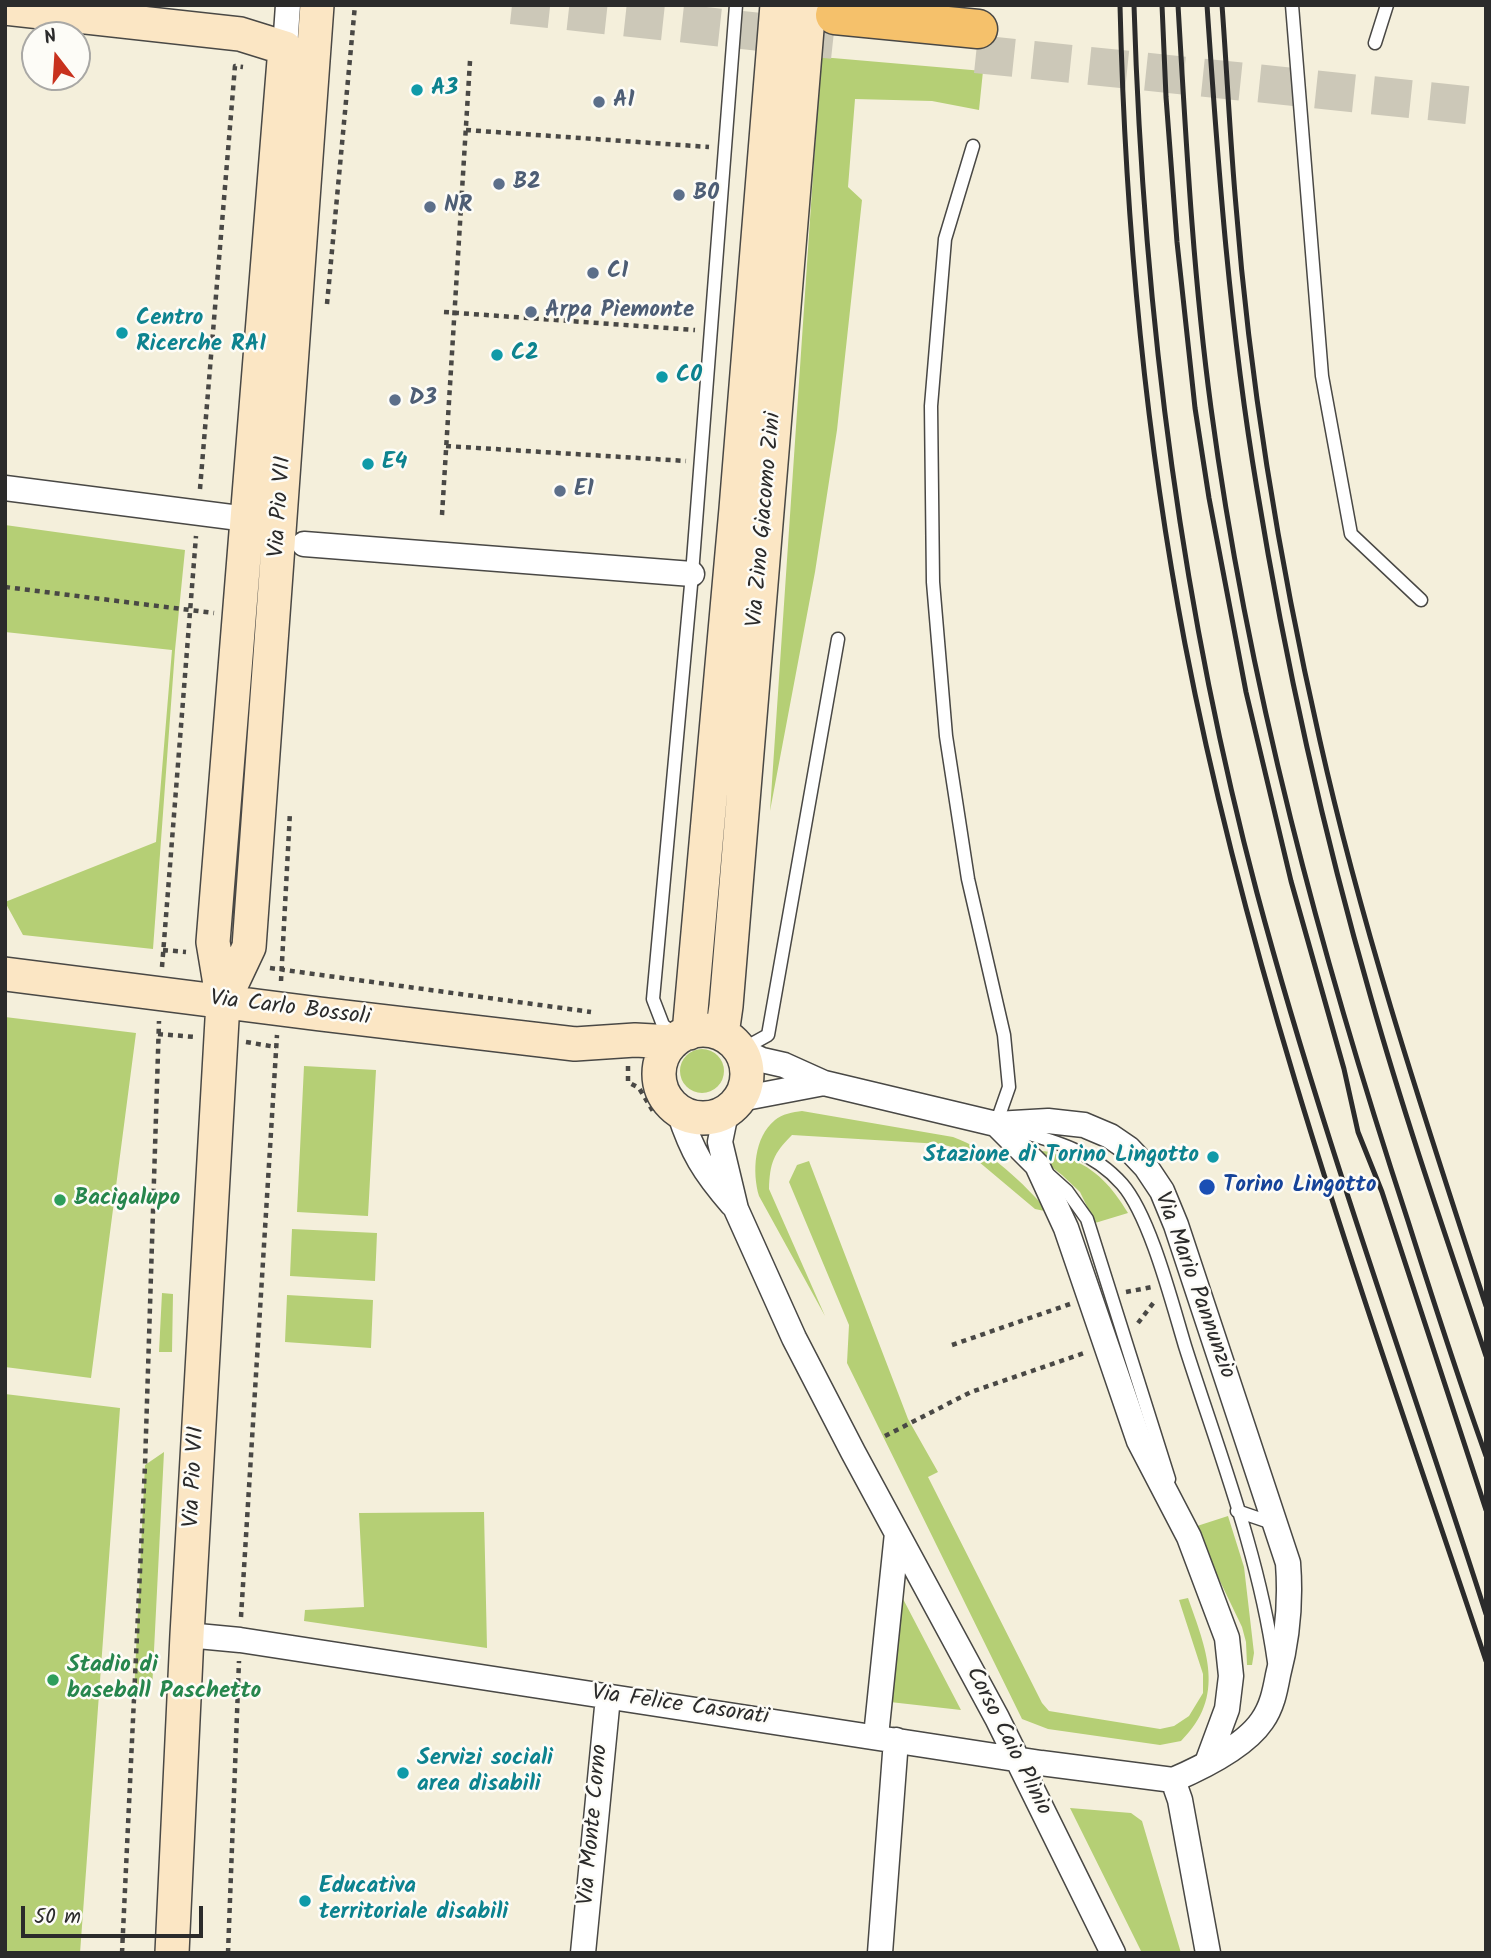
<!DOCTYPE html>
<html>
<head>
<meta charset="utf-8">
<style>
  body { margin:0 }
  #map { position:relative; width:1491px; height:1958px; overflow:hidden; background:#f4efdb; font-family:Kalam,sans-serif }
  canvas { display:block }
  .frame { position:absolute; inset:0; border:7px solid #2b2b2b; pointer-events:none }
  .north { position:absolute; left:21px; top:21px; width:70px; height:70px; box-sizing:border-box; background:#fdfcf7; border:2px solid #a9a8a5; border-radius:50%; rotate:343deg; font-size:19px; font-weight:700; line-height:28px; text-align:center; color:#2b2b2b }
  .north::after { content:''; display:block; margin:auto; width:24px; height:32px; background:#c8321e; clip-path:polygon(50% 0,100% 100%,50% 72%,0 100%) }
  .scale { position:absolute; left:21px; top:1906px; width:182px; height:32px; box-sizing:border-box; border:4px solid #2b2b2b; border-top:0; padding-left:9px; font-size:21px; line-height:24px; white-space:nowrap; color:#2b2b2b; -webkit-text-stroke:5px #fdfcf7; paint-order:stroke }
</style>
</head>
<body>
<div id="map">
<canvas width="1491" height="1958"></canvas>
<div class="frame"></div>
<div class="north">N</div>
<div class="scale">50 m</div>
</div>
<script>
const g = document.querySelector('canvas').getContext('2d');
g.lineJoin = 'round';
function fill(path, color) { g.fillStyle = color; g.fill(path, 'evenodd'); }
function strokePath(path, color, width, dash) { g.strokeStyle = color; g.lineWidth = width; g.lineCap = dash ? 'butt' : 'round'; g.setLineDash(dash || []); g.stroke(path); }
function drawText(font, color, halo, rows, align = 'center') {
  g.font = font + ' Kalam,sans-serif'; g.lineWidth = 5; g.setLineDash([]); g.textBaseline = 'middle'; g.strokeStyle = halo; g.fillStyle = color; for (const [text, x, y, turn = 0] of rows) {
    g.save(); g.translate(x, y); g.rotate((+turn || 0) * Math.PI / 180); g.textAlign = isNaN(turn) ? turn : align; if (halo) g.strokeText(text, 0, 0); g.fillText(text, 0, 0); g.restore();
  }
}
fill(new Path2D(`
  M821 57 983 71 979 110 932 101 855 99 848 187 862 200 837 430 815 572 770 811Z
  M5 525 185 550 175 650 153 949 23 935 5 902 156 842 172 650 5 632Z
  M5 1017 136 1033 91 1378 5 1367Z
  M680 1071a22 22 0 1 1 44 0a22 22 0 1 1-44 0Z
  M304 1066 376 1070 368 1216 297 1212Z
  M802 1111 953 1137C990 1150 1023 1183 1049 1212L1035 1209 966 1151 941 1144 792 1135C773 1154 770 1163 769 1189L825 1316 759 1196C752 1172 754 1137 775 1120 782 1114 793 1112 802 1111Z
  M1041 1151C1051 1151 1059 1155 1068 1158 1097 1169 1112 1187 1128 1213L1095 1223 1080 1192 1062 1175 1039 1157 1038 1153Z
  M809 1161 908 1419 938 1472 928 1477 1042 1703 1049 1711 1160 1729 1174 1726 1189 1716 1203 1693V1674L1179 1600 1188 1598C1206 1649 1227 1696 1181 1741L1160 1745 1048 1729 1022 1719 847 1363 849 1325 789 1182 797 1165Z
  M292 1229 377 1233 375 1281 290 1276Z
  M162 1293 173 1294 172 1352H159Z
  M287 1295 373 1300 371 1348 285 1342Z
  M5 1394 120 1408 80 1953H5Z
  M164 1452 152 1690 134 1693 145 1465Z
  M484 1512 487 1648 304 1621 305 1610 364 1607 359 1513Z
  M1228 1516 1244 1567 1254 1653 1252 1665H1247L1246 1642 1242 1627 1194 1527Z
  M902 1597 961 1710 890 1702Z
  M1070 1808 1131 1813 1142 1821 1181 1953H1142Z`), '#b5cf75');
strokePath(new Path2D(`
  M512 5 834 40
  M976 54 1486 107`), '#ccc8b8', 38, [38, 19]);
const lane = new Path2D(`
  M1292 5 1322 376 1351 534 1421 600
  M1375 43 1387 5
  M973 146 945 239 931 406 933 582 946 736 968 879 1004 1035 1009 1087 996 1124 998 1125
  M674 1034 663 1025 653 999 692 574 736 5
  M741 1050 768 1035 838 639
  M1015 1130C1055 1141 1094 1152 1122 1184 1150 1216 1172 1303 1185 1346 1218 1450 1259 1554 1274 1662
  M1048 1174 1067 1191 1087 1219 1169 1479
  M1237 1511 1275 1524`);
const street = new Path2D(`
  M285 48 288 5
  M5 488 247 519
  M304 544 692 574
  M741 1050 762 1060 784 1065 824 1083 996 1124 1048 1121 1084 1125 1110 1136 1129 1149 1146 1167 1162 1191 1176 1225 1288 1563C1291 1602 1288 1637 1278 1675 1275 1691 1272 1707 1262 1721 1245 1746 1201 1768 1173 1780
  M740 1099 824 1083
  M679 1112C692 1152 704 1172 732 1204
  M726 1113 720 1142 736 1209 794 1338 853 1452 997 1718 1113 1953
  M996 1124 1037 1165 1066 1228 1139 1441 1189 1537 1227 1638 1231 1676 1227 1709 1207 1763
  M187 1635 240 1640 1041 1763 1173 1780
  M876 1736 897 1533
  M1173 1780 1180 1800 1208 1953
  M583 1953 608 1697
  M880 1953 896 1740`);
const secondary = new Path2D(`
  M5 8 240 34 285 48 213 942 223 1002 187 1635 172 1953
  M5 974 320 1014 575 1044 635 1040 673 1042
  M223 1002 249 947 317 5
  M659 1074a44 44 0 1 1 88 0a44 44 0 1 1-88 0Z
  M689 1033 736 509 777 5
  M722 1034 726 1006 809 5`);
const primary = new Path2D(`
  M835 15 978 29`);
strokePath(lane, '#494845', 15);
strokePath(street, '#494845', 27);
strokePath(secondary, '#494845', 36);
strokePath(primary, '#494845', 41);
strokePath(new Path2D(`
  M466 130 709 147
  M327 304 355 5
  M444 312 695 330
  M446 446 686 461
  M200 489 235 66 243 67
  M442 515 470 61
  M5 587 214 613
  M163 950 186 952
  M162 967 196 536
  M270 968 591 1012
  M281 981 290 812
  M158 1034 195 1037
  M246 1042 276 1047
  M628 1066V1082L639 1088 654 1113
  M1126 1292 1152 1287
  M1138 1323 1154 1302
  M952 1345 1070 1304
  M885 1436 971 1392 1084 1353
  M241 1617 277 1035
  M122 1953 145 1465 159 1021
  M228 1953 239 1661`), '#494845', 4.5, [5, 5]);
strokePath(lane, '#fff', 12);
strokePath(street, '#fff', 24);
strokePath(secondary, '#fbe6c4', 33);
strokePath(primary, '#f5c16b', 38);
strokePath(new Path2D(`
  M1120 5C1125 218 1145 434 1185 644 1252 992 1374 1326 1486 1661
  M1134 5C1143 304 1180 603 1257 893 1322 1136 1409 1374 1486 1614
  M1162 5 1166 97 1177 242 1195 408 1209 498 1246 692 1291 881 1344 1069 1358 1132 1382 1192 1486 1510
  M1178 5C1186 140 1193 274 1211 408 1248 685 1321 956 1408 1221 1433 1300 1458 1378 1486 1456
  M1207 5C1218 167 1230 329 1257 489 1285 660 1323 831 1371 998 1405 1118 1446 1237 1486 1356
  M1222 5C1227 72 1230 139 1236 206 1250 385 1280 565 1320 741 1363 933 1425 1119 1486 1306`), '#2b2b2b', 5);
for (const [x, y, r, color] of [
  [417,90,7,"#0f9aa8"],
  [599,102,7,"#5c6f8a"],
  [499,184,7,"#5c6f8a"],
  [679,195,7,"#5c6f8a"],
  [430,207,7,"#5c6f8a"],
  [593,273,7,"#5c6f8a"],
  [531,312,7,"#5c6f8a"],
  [122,333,7,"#0f9aa8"],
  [497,355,7,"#0f9aa8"],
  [662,377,7,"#0f9aa8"],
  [395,400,7,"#5c6f8a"],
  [368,464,7,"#0f9aa8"],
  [560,491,7,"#5c6f8a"],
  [1213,1157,7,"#0f9aa8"],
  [1207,1187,9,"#1a4fb4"],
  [60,1200,7,"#2e9e5b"],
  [53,1680,7,"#2e9e5b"],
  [403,1773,7,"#0f9aa8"],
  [305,1901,7,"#0f9aa8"]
]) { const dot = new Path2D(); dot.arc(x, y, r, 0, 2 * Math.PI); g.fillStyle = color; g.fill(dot); strokePath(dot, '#fdfcf7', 2.5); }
drawText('bold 23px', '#0d838f', '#fdfcf7', [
  ["A3",431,90],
  ["Centro",136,320],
  ["Ricerche RAI",136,346],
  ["C2",511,355],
  ["C0",676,377],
  ["E4",382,464],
  ["Stazione di Torino Lingotto",1199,1157,"right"],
  ["Servizi sociali",417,1760],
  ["area disabili",417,1786],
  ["Educativa",319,1888],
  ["territoriale disabili",319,1914]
], 'left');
drawText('bold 23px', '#4e5e75', '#fdfcf7', [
  ["A1",613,102],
  ["B2",513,184],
  ["B0",693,195],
  ["NR",444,207],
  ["C1",607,273],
  ["Arpa Piemonte",545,312],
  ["D3",409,400],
  ["E1",574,491]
], 'left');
drawText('23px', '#2b2b2b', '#fdfcf7', [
  ["Via Pio VII",282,507,-86],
  ["Via Zino Giacomo Zini",766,520,-85],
  ["Via Carlo Bossoli",290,1010,7],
  ["Via Mario Pannunzio",1193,1286,70],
  ["Via Pio VII",196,1477,-87],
  ["Via Felice Casorati",680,1707,8],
  ["Corso Caio Plinio",1007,1742,63],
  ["Via Monte Corno",595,1825,-85]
]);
drawText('bold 23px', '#164399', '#fdfcf7', [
  ["Torino Lingotto",1223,1187]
], 'left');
drawText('bold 23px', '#27864d', '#fdfcf7', [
  ["Bacigalupo",74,1200],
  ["Stadio di",67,1667],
  ["baseball Paschetto",67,1693]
], 'left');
</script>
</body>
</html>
